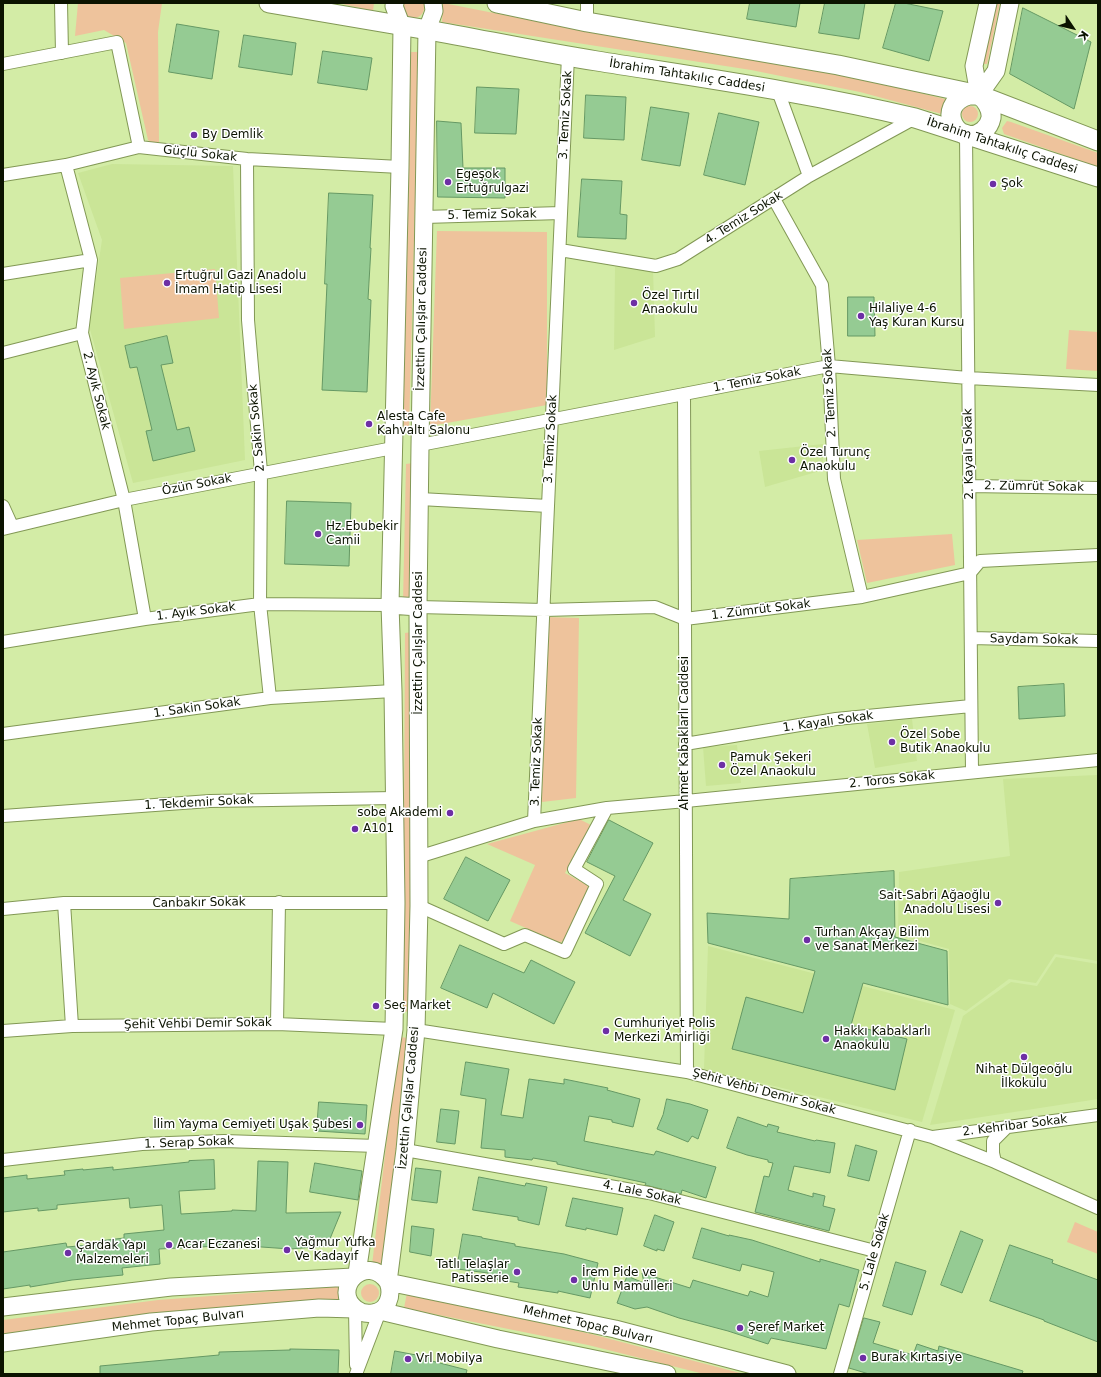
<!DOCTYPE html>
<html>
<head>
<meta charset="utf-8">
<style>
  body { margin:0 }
  #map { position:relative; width:1101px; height:1377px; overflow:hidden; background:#d3eca6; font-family:"DejaVu Sans",sans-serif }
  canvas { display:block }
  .frame { position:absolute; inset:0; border:4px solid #0b1300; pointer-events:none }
  .north { position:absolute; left:1053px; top:8px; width:40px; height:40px; -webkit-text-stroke:3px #fff; paint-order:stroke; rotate:125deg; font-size:11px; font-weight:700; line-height:16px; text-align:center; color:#0b1300 }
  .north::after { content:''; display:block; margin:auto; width:14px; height:18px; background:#0b1300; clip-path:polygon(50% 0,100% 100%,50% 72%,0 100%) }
</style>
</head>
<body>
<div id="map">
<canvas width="1101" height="1377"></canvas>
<div class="frame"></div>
<div class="north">K</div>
</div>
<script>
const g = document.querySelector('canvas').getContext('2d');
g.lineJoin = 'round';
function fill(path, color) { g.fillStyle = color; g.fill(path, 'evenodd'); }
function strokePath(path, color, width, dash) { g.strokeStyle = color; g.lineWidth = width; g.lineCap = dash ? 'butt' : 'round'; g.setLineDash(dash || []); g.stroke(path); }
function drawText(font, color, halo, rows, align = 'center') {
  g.font = font + ' "DejaVu Sans",sans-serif'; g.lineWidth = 3; g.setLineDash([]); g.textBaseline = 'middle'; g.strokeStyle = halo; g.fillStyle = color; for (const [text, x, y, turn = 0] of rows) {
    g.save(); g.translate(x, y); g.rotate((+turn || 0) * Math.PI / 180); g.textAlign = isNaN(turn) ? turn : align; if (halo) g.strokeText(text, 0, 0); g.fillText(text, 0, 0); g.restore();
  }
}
fill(new Path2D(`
  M112 164 233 166 245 460 133 483 89 326 102 240 78 173Z
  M615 267 653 269 655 337 614 350Z
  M823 444V470L765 487 759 451Z
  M912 719 917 761 875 768 867 724Z
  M737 745 741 783 706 786 703 747Z
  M1098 775V961L1055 954 1036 983 1009 979 966 1011 950 1004 949 949 898 935 899 872 1010 856 1003 779Z
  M708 946 955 1010 922 1122 704 1069Z
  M1056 957 1098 964V1099L930 1125 963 1016 1011 982 1037 986Z`), '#cae597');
fill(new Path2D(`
  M78 3H162L158 32 159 143 152 144 148 140 126 43 104 30 75 36Z
  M338 3H374L373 11Z
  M403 3H424C427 16 413 23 404 14Z
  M443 3 560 26 678 44 866 80 945 99 948 107 942 114 860 92 751 70 442 22Z
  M996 3H1000L987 64H983Z
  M410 52H419L409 430 402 431Z
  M962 114a8 8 0 1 1 16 0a8 8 0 1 1-16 0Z
  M1007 121 1011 122 1098 153V167L1004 134 1002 128Z
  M437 231 547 232V405L430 426Z
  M215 269 219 318 124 329 120 278Z
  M1069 330 1098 332V371L1066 369Z
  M413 463 409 602H403L406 464Z
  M952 534 955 565 867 583 857 540Z
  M545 617 579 618 576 798 542 802Z
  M412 632 411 1011 403 1012 405 633Z
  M579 819 591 825 565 873 587 885 589 889 566 938 560 943 510 921 535 865 487 844Z
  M399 1037 408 1038 383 1267 372 1265Z
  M1075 1222 1098 1232V1254L1067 1242Z
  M361 1293a9 9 0 1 1 18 0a9 9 0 1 1-18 0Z
  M342 1286 344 1300 162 1313 3 1335V1320L158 1300Z
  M407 1293 591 1334 744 1374H704L588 1345 404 1308Z`), '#eec39c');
const building = new Path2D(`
  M750 3H800L796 27 747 19Z
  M825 3H865L859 39 819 33Z
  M896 3H904L943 11 929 61 883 48Z
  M1023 8 1091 42 1074 109 1010 74Z
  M177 24 219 31 212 79 169 72Z
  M244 35 296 43 292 75 239 67Z
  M323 51 372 58 367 90 318 83Z
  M477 87 519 89 516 134 475 133Z
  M586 95 626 97 624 140 584 138Z
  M651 107 689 113 680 166 642 160Z
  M719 113 759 122 745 185 704 175Z
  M437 121 461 123 463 168H505V198L438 197Z
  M582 179 622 181 620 214 627 215 626 239 578 237Z
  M329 193 373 195 370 248H371L368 299 371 300 367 392 322 390 327 284H325Z
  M848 297H874L875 336H848Z
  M167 336 173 363 161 365 177 430 189 427 195 451 153 461 146 431 152 430 137 367 130 368 125 346Z
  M287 501 351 503 349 566 285 564Z
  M1064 684 1065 716 1019 719 1018 687Z
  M609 820 653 843 623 900 651 914 630 956 585 933 615 876 587 862Z
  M466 857 510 880 488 921 444 899Z
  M894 871 895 937 947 951 948 1005 863 983 851 1025 907 1039 895 1090 732 1049 746 997 803 1013 815 971 708 943 707 913 789 919 790 879Z
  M460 945 524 973 531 960 575 982 554 1024 493 993 487 1008 441 988Z
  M466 1062 509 1069 501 1115 523 1118 529 1079 564 1084V1079L608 1088 607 1090 640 1099 633 1127 612 1122V1120L589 1116 584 1141 654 1155 656 1151 716 1167 706 1198 682 1190 681 1194 645 1185 646 1183 557 1164V1162L533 1158 532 1160 505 1157V1150L481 1148 486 1099 461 1095Z
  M667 1099 690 1104 708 1110 698 1139 692 1136 688 1142 657 1129 663 1115Z
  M319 1102 367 1105 365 1134 317 1131Z
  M441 1109 459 1111 455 1144 437 1142Z
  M738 1117 767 1127 768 1124 779 1127 777 1132 815 1141 816 1140 835 1143 830 1173 794 1166 788 1190 813 1197V1193L825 1196 823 1206 835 1209 829 1231 755 1212 764 1176 769 1177 773 1163 768 1162V1160L747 1155 727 1148Z
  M856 1145 877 1151 869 1181 848 1176Z
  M214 1160 215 1189 179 1191 181 1214 232 1211V1210L256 1211 258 1161 288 1162 286 1213 341 1212 327 1246 290 1249 219 1244V1246L159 1249 160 1264 122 1268 123 1275 72 1280 30 1287V1285L3 1289V1252L66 1243 67 1247 99 1244V1241L124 1238V1234L164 1230 162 1205 130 1208 129 1198 57 1205V1209L38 1211V1208L3 1212V1178L27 1175V1179L65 1175 64 1171 83 1169V1170L113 1167V1170L189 1162V1161Z
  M315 1163 362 1171 358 1200 310 1192Z
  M416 1168 441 1171 437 1203 412 1200Z
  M479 1177 525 1186 526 1183 547 1187 539 1225 518 1220V1217L473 1210Z
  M573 1198 623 1208 617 1235 586 1228V1230L566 1226Z
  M655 1215 674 1222 664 1251 657 1249V1251L644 1246Z
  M412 1226 434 1229 431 1256 410 1252Z
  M702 1228 729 1236V1235L752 1240 820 1262V1259L859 1270 849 1307 839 1304 826 1349 771 1338 768 1344 728 1331 679 1318 647 1307 635 1309 617 1303 627 1276 644 1283 642 1273 690 1288 693 1280 748 1296 750 1291 768 1297 774 1272 742 1264 740 1271 693 1258Z
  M961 1231 983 1240 962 1293 941 1285Z
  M463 1234 482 1237V1238L515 1244V1246L564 1254 598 1263 590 1298 558 1291V1293L518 1287 519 1283 488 1278V1273L457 1269Z
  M1010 1245 1053 1260 1052 1263 1098 1280V1342L1044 1321V1320L990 1301Z
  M896 1262 926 1271 912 1315 883 1306Z
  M864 1318 880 1322 873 1343 913 1355 917 1344 938 1351 939 1346 1023 1371 1022 1374H869L849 1368Z
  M290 1349 339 1350 338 1374H100V1366L219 1355V1352L290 1350Z
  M395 1351 432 1358V1361L467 1370 466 1374H391Z`);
fill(building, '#95cb93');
strokePath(building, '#659864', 1);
const street = new Path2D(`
  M61 3 62 53
  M587 22V3
  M3 64 117 42 139 147
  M778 91 809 176
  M966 135 972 772
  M247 159 248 320 261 472 260 604 270 698
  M66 165 91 260 82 333 124 500 145 619
  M3 175 66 165 139 147 247 159 400 167
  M774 199 822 285 829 366 834 479 862 597
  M424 217 561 213
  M560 250 656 266 678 259 809 176 915 118
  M3 274 91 260
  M3 353 82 333
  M684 394 687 1072
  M420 445 829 366 968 378 1098 385
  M969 486 1098 488
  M420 499 548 506
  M3 506 12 526
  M3 529 124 500 393 448
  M418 607 544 610 655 607 685 619 862 597 970 573 980 561 1098 555
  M971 638 1098 641
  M3 642 145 619 260 604 390 605
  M3 734 270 698 393 691
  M685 744 836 719 971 706
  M3 816 210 801 395 798
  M534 821 568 56
  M418 857 534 821 607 808 686 801 1098 760
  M64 903 72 1026
  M419 906 504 944 525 935 565 952 597 884 574 869 607 808
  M3 909 64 903H396
  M277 1024 279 902
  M416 1030 687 1072 932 1137 995 1162 1098 1208
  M3 1031 72 1026 277 1024 394 1029
  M933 1137 1098 1115
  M405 1150 649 1193 875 1251
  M3 1160 142 1144 224 1141 377 1146
  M995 1162 993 1153V1141L1007 1127
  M355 1309 356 1365
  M356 1374 380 1311
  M840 1374 910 1130`);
const secondary = new Path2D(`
  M979 95 996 71 1010 3
  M979 95 974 66 988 3
  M390 605 418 607
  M357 1273 394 1029 396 903 393 691 390 605 400 167 402 27 394 6 395 3
  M388 1282C366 1251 330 1290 356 1309 361 1313 367 1314 373 1313 388 1311 393 1295 388 1282L405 1150 416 1030 419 906 418 607 420 445 427 30 434 11 433 3
  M388 1282 615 1329 787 1374
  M3 1307 171 1287 353 1277
  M380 1311 498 1339 667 1374
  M3 1343 151 1322 319 1308 355 1309`);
const primary = new Path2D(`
  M269 3C322 12 375 21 428 30 484 40 540 52 597 61 703 78 810 93 915 118L1098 177
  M497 3 587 22 838 65 979 95 1098 141
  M969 95C971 95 975 95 978 95 986 98 992 110 991 118 990 123 987 128 983 131 958 150 933 105 969 95Z`);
strokePath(street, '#829855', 14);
strokePath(secondary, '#829855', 19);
strokePath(primary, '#829855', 21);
strokePath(street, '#fff', 12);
strokePath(secondary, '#fff', 17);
strokePath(primary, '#fff', 19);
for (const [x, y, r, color] of [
  [194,135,4,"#6d2fa5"],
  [448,182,4,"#6d2fa5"],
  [993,184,4,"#6d2fa5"],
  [167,283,4,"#6d2fa5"],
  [634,303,4,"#6d2fa5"],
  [861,316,4,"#6d2fa5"],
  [369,424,4,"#6d2fa5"],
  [792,460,4,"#6d2fa5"],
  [318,534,4,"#6d2fa5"],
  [892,742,4,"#6d2fa5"],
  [722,765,4,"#6d2fa5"],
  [450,813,4,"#6d2fa5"],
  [355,829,4,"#6d2fa5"],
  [998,903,4,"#6d2fa5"],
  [807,940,4,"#6d2fa5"],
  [376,1006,4,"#6d2fa5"],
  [606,1031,4,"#6d2fa5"],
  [826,1039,4,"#6d2fa5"],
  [1024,1057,4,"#6d2fa5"],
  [360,1125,4,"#6d2fa5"],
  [169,1245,4,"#6d2fa5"],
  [287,1250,4,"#6d2fa5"],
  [68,1253,4,"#6d2fa5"],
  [517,1272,4,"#6d2fa5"],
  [574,1280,4,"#6d2fa5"],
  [740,1328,4,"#6d2fa5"],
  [863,1358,4,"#6d2fa5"],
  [408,1359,4,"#6d2fa5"]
]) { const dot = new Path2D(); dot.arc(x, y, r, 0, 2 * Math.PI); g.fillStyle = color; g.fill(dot); strokePath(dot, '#fff', 1.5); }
drawText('12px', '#0b1300', '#fff', [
  ["İbrahim Tahtakılıç Caddesi",687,76,9],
  ["3. Temiz Sokak",566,115,-87],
  ["İbrahim Tahtakılıç Caddesi",1002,146,18],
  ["Güçlü Sokak",200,154,6],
  ["5. Temiz Sokak",492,215,-1],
  ["4. Temiz Sokak",744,218,-32],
  ["İzzettin Çalışlar Caddesi",422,319,-89],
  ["1. Temiz Sokak",757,380,-11],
  ["2. Ayık Sokak",96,391,76],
  ["2. Temiz Sokak",830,393,-93],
  ["2. Sakin Sokak",257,428,-95],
  ["3. Temiz Sokak",551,439,-87],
  ["2. Kayalı Sokak",969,454,-91],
  ["Özün Sokak",197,485,-11],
  ["2. Zümrüt Sokak",1034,487,1],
  ["1. Zümrüt Sokak",761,610,-7],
  ["1. Ayık Sokak",196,612,-7],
  ["Saydam Sokak",1034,640,1],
  ["İzzettin Çalışlar Caddesi",419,643,-90],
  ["1. Sakin Sokak",197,708,-8],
  ["1. Kayalı Sokak",828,722,-8],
  ["Ahmet Kabaklarlı Caddesi",685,733,-90],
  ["3. Temiz Sokak",537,762,-88],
  ["2. Toros Sokak",892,780,-6],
  ["1. Tekdemir Sokak",199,803,-3],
  ["Canbakır Sokak",199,903,-1],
  ["Şehit Vehbi Demir Sokak",198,1024,-1],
  ["Şehit Vehbi Demir Sokak",764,1092,15],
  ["İzzettin Çalışlar Caddesi",409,1098,-85],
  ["2. Kehribar Sokak",1015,1126,-7],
  ["1. Serap Sokak",189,1143,-2],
  ["4. Lale Sokak",642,1193,12],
  ["5. Lale Sokak",875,1252,-74],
  ["Mehmet Topaç Bulvarı",178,1321,-6],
  ["Mehmet Topaç Bulvarı",588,1325,13]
]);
drawText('12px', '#0b1300', '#fff', [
  ["By Demlik",202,135],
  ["Egeşok",456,175],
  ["Ertuğrulgazi",456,189],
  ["Şok",1001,184],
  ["Ertuğrul Gazi Anadolu",175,276],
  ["İmam Hatip Lisesi",175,290],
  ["Özel Tırtıl",642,296],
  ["Anaokulu",642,310],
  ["Hilaliye 4-6",869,309],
  ["Yaş Kuran Kursu",869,323],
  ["Alesta Cafe",377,417],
  ["Kahvaltı Salonu",377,431],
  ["Özel Turunç",800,453],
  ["Anaokulu",800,467],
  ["Hz.Ebubekir",326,527],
  ["Camii",326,541],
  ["Özel Sobe",900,735],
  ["Butik Anaokulu",900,749],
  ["Pamuk Şekeri",730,758],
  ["Özel Anaokulu",730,772],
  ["sobe Akademi",442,813,"right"],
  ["A101",363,829],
  ["Sait-Sabri Ağaoğlu",990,896,"right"],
  ["Anadolu Lisesi",990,910,"right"],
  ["Turhan Akçay Bilim",815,933],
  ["ve Sanat Merkezi",815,947],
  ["Seç Market",384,1006],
  ["Cumhuriyet Polis",614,1024],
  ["Merkezi Amirliği",614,1038],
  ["Hakkı Kabaklarlı",834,1032],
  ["Anaokulu",834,1046],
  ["Nihat Dülgeoğlu",1024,1070,"center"],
  ["İlkokulu",1024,1084,"center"],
  ["İlim Yayma Cemiyeti Uşak Şubesi",352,1125,"right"],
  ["Yağmur Yufka",295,1243],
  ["Ve Kadayıf",295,1257],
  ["Acar Eczanesi",177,1245],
  ["Çardak Yapı",76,1246],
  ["Malzemeleri",76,1260],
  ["Tatlı Telaşlar",509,1265,"right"],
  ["Patisserie",509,1279,"right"],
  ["İrem Pide ve",582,1273],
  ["Unlu Mamülleri",582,1287],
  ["Şeref Market",748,1328],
  ["Burak Kırtasiye",871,1358],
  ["Vrl Mobilya",416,1359]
], 'left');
</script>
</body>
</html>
